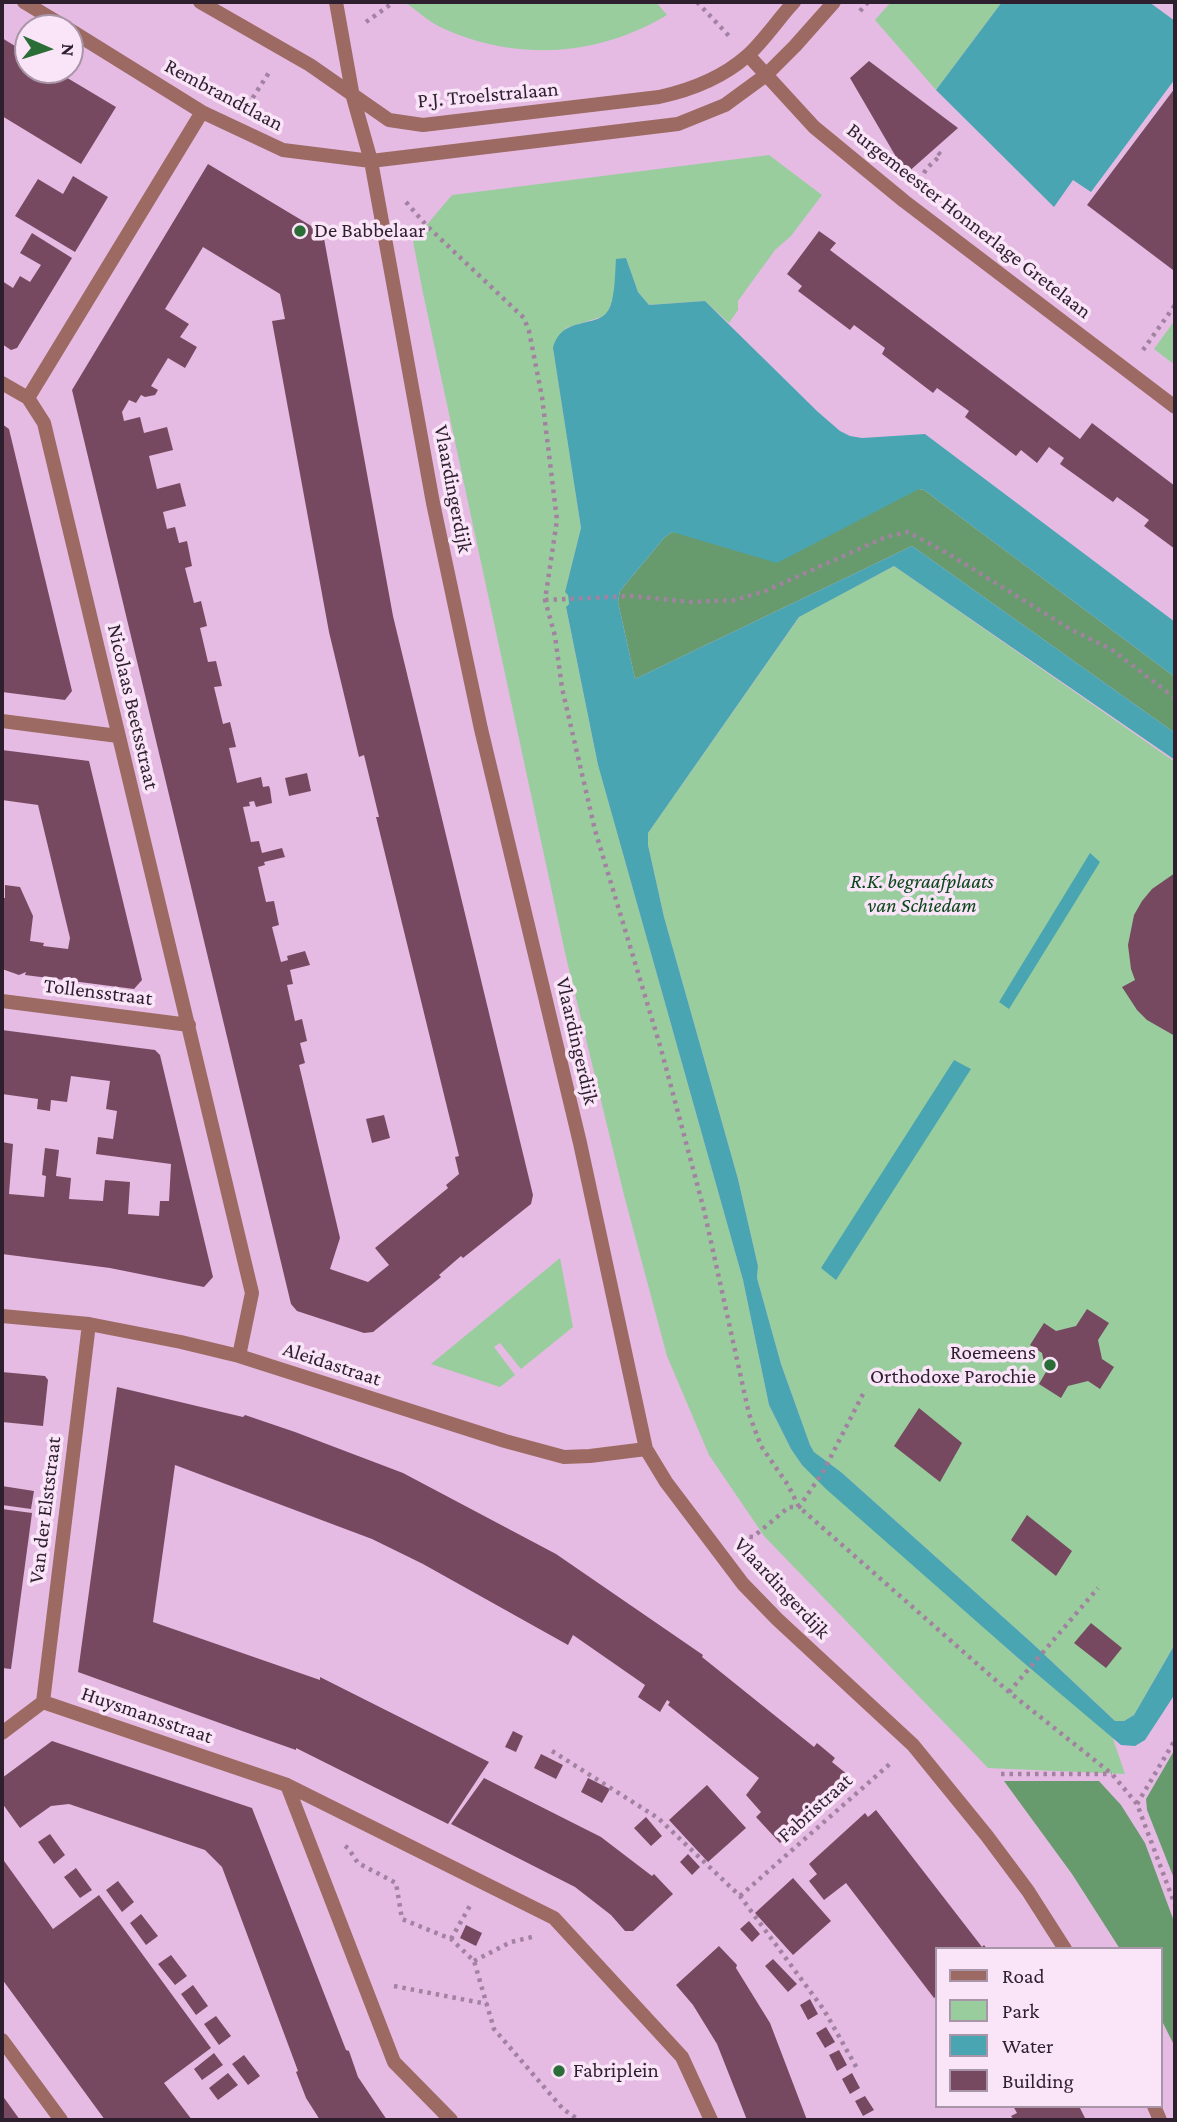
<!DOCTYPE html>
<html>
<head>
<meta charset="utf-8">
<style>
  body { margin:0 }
  #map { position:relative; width:1177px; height:2122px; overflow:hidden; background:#e5bbe3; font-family:"Crimson Pro",serif }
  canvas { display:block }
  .frame { position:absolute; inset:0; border:4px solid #2e1f2e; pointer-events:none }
  .legend { position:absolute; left:935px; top:1947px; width:228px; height:161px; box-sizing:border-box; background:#f9e4f8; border:2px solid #a895a7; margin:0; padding:9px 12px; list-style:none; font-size:21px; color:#2e1f2e }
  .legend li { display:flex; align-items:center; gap:14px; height:35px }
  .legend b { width:35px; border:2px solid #a895a7 }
  .north { position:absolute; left:14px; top:14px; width:70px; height:70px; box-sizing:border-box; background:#f9e4f8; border:2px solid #a895a7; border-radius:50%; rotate:93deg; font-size:19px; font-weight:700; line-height:28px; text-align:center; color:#2e1f2e }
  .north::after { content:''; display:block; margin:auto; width:24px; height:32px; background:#2b6d37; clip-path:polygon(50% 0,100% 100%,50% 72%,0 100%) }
</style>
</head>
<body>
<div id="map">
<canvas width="1177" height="2122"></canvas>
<div class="frame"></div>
<ul class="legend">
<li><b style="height:9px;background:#9c6a63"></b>Road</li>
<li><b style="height:19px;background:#99cd9e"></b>Park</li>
<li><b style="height:19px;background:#4aa5b2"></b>Water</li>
<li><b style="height:19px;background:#774961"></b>Building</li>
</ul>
<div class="north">N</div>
</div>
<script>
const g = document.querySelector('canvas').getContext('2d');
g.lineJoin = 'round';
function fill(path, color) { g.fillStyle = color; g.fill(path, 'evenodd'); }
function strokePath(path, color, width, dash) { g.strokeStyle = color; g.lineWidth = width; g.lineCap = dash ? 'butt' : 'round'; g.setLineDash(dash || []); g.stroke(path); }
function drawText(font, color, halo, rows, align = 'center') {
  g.font = font + ' "Crimson Pro",serif'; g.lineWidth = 7; g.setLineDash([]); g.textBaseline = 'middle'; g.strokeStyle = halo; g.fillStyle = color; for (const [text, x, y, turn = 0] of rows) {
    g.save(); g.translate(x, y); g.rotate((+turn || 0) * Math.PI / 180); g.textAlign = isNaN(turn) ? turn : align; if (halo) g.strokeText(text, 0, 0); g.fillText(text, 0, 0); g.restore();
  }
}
fill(new Path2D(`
  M405 2H656L667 15C597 57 515 62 440 27 428 21 416 10 405 2Z
  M891 2H1002L936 90 875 20Z
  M769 155 822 195 791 236 775 250 738 301V310L729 323 705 301 649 305 638 292 626 258 608 312 601 317 566 328 553 348 581 528 565 592 568 594 569 604 566 608 598 765 743 1280 769 1405 791 1449 802 1465 1018 1658 1112 1736 1125 1774 988 1768 764 1536 709 1455 667 1356 624 1195 566 957 423 293 413 241 452 195Z
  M1175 320V365L1154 349Z
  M894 566 1175 762V1644L1134 1715 1124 1721H1115L1032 1643 841 1472 814 1452 810 1445 781 1364 757 1278 758 1266 738 1179 664 917 648 845V833L800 616Z
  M560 1258 573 1327 521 1369 500 1343 494 1347 515 1375 500 1387 431 1364Z`), '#99cd9e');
fill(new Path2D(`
  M919 489 924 490 1175 677V733L912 546 635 679 618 602 620 591 664 538 672 532 679 533Z
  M1175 1749V1881L1147 1810 1146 1799Z
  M1004 1781H1099L1121 1805 1145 1843 1175 1924V2047L1161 2019V1949H1120L1072 1874Z`), '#679b6d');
fill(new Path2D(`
  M1002 2H1149L1175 21V79L1091 192 1073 180 1054 207 936 90Z
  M626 258 638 292 649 305 705 301 818 412 840 431 850 436 862 438 925 434 1175 622V677L924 490 919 489 777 563 672 532 664 538 620 591 618 602 635 679 912 546 1175 733V760L894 566 799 617 648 833V845L664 917 738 1179 758 1266 757 1278 781 1364 810 1445 814 1452 841 1472 1032 1643 1115 1721H1124L1134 1715 1175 1644V1694L1145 1740 1135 1746 1121 1745 1018 1658 826 1489 802 1465 791 1449 769 1405 743 1280 598 765 566 607 569 604 568 595 565 592 581 528 553 348C562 314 598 330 609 309 615 298 615 273 616 259Z
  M1090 853 1100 862 1009 1009 999 1002Z
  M954 1060 971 1069 836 1280 821 1268Z`), '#4aa5b2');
fill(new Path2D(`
  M2 38 28 54V70H54L116 107 81 164 2 116Z
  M869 61 958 128 906 174 850 78Z
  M1175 88V266L1173 270 1087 205Z
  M208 164 323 233 393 616 533 1195 531 1204 463 1258 461 1256 439 1275 441 1277 373 1332 364 1333 297 1311 291 1304 72 390ZM203 247 280 294 285 319 272 321 329 632 359 757 364 755 379 817H376L459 1156 455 1157 459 1174 446 1185 448 1188 375 1248 389 1265 368 1282 330 1269 340 1238 299 1065 305 1063 300 1043 307 1041 305 1032 302 1019 295 1021 287 985 293 984 290 970 310 965 305 951 287 956 288 960 281 962 272 927 279 925 274 901 266 902 258 867 265 865 264 862 285 857 282 848 262 853 259 841 251 842 243 807 250 806 249 802 254 801 256 807 272 803 270 789 269 786 263 787 261 777 237 783 229 748 236 747 230 722 223 724 214 687 222 686 216 661 208 662 200 628 207 626 201 601 194 603 185 568 192 566 187 541 179 543 175 527 167 529 163 512 186 506 183 495 180 483 157 489 149 456 173 450 167 427 144 433 140 417 124 421 122 412 129 400 136 403 141 395 145 397 155 395 158 390 151 386 168 358 185 368 197 347 180 337 189 324 165 309Z
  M73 176 108 197 75 252 15 216 38 179 63 194Z
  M819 231 836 243 830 250 1080 439 1092 423 1175 486V549L1144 526 1149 520 1117 497 1113 502 1060 464 1064 458 1049 447 1037 463 1021 450 1016 456 965 417 969 411 937 388 933 393 882 354 885 348 854 325 850 330 798 291 802 286 787 274Z
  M32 233 72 258 17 348 11 350 2 344V281L13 288 20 276 30 282 41 265 20 253Z
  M2 424 9 429 72 691 65 700 2 692Z
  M2 750 89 761 142 980 134 989 25 975 26 972 19 975 2 969V898H5V885L20 887 33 916 30 941 44 943 43 946 68 949 70 938 38 805 2 800Z
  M307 773 311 791 289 796 285 778Z
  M1175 873V1036L1147 1020 1137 1010 1122 987 1135 980 1131 969 1128 945 1134 915 1142 901 1152 889Z
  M2 1030 155 1050 160 1055 213 1277 204 1287 110 1268 2 1254V1142L13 1144 9 1194 44 1197 46 1176 42 1175 45 1148 59 1150 56 1176 71 1178 69 1199 103 1201 105 1180 130 1182 128 1214 159 1216 160 1201H169L171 1164 96 1154 98 1137 113 1139 117 1111 106 1109 110 1081 71 1076 67 1102 51 1100 50 1111 37 1109 38 1099 2 1094Z
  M384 1115 390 1138 372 1143 366 1119Z
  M1087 1309 1109 1323 1098 1340 1102 1359 1114 1367 1100 1389 1088 1381 1068 1386 1061 1398 1039 1384 1046 1372 1042 1353 1030 1345 1044 1323 1056 1331 1076 1326Z
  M2 1372 45 1376 48 1380 43 1426 2 1422Z
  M117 1387 243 1417 245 1415 295 1432 403 1473 556 1554 703 1655 702 1657 814 1747 817 1743 835 1758 832 1762 848 1775 841 1783 844 1786 780 1843 756 1817 761 1812 746 1795 759 1778 668 1705 670 1702 667 1700 660 1712 638 1697 645 1685 573 1635 568 1645 423 1564 372 1539 175 1465 153 1622 320 1680V1677L489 1762 448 1824 296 1748V1750L242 1731 78 1672Z
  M919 1408 962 1443 940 1482 894 1446Z
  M2 1486 34 1491 31 1509 2 1505Z
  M2 1509 32 1513 11 1669 2 1668Z
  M1027 1515 1072 1551 1056 1576 1011 1540Z
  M1091 1623 1122 1648 1106 1668 1074 1643Z
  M513 1731 523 1736 516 1752 505 1747Z
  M52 1741 252 1808 346 2050 349 2051 358 2077 387 2120H320L306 2098 296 2072 298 2071 222 1867 205 1850 69 1804 51 1806 20 1828 2 1803V1778Z
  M541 1754 563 1765 556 1779 534 1768Z
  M484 1778 601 1837 652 1876 654 1874 673 1894 633 1931H625L611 1915 575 1887 451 1824Z
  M588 1778 610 1789 602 1803 581 1792Z
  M707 1785 746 1828 708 1862 669 1820Z
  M876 1810 982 1947 984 1945 987 1949H937V1996L934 1998 846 1883 824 1900 809 1881 817 1874 809 1864 865 1813 868 1817Z
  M646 1817 662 1836 651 1846 634 1828Z
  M50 1834 65 1855 54 1864 38 1842Z
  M688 1854 700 1867 692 1875 680 1862Z
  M2 1858 53 1929 99 1895 211 2048 164 2083 192 2120H105L2 1979Z
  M76 1868 92 1890 80 1898 64 1877Z
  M793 1878 831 1921 793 1955 755 1913Z
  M118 1881 134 1902 122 1912 106 1890Z
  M141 1914 158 1936 146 1945 130 1923Z
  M749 1921 760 1934 752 1942 740 1929Z
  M466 1925 482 1933 476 1946 460 1938Z
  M719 1946 737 1965 736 1968 770 2023 807 2120H747L717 2044 693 2005 676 1985Z
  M171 1955 187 1976 175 1985 158 1964Z
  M773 1959 797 1984 788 1992 765 1966Z
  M193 1985 208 2006 196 2015 181 1994Z
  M810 1999 818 2014 808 2020 800 2005Z
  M216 2016 231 2036 219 2045 204 2024Z
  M826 2027 835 2042 825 2048 816 2033Z
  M839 2050 847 2065 837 2071 829 2055Z
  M214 2053 223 2065 202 2080 194 2069Z
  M244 2055 260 2076 248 2085 232 2064Z
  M228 2073 238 2085 218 2100 209 2088Z
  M852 2073 860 2088 850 2094 842 2079Z
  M2 2095 20 2120H2Z
  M865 2096 874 2110 863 2116 855 2101Z
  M1013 2106H1079L1086 2120H1014L1011 2116 1017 2113Z`), '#774961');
strokePath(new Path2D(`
  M697 2 730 37
  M860 11 868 2
  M366 22 394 2
  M248 105 270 71
  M919 180 928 167 941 155 935 150
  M406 202 427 226 524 318 529 331 542 397 557 520 545 600 555 636 562 688 595 830 661 1049 704 1210 749 1414 761 1446 788 1485 799 1507 1009 1692 1112 1774 1137 1804 1175 1905
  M1143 350 1175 305
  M545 600 632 596 691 602 735 600 765 591 886 537 908 532 947 553 1070 629 1111 649 1175 698
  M741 1536 753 1537 789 1507H799L823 1472 864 1392
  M1009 1692 1098 1588
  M552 1751 658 1818 740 1896 824 2010 858 2070
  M1001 1774H1112
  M1137 1804 1175 1740
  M345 1846 348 1848 358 1863 396 1883 402 1919 451 1939 474 1961 494 2029 563 2109 579 2120
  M740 1896 892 1762
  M451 1939 471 1904
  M474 1961 511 1942 532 1937
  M394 1986 487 2004`), '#a282a0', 4.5, [3.5, 5]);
strokePath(new Path2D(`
  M24 2 67 28
  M200 2 310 65 389 120 423 125 659 97C691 90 722 78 747 56 763 42 779 18 794 2
  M336 2 353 97 371 161 433 503 481 729 580 1143 646 1449 666 1482 743 1584 777 1619 913 1745 987 1836 1028 1891 1065 1949
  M70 30 202 112 283 150 371 161 678 124 725 105 766 75 795 46 834 2
  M748 55 814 127 904 201 1175 407
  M202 112 28 398 44 423 252 1293 239 1356
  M2 383 28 398
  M2 721 118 736
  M2 1001 189 1025
  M2 1316 89 1324 181 1342 239 1356 505 1441 564 1457 590 1456 646 1449
  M43 1702 89 1324
  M2 1733 43 1702 287 1785
  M2 2040 61 2120
  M1154 2106 1160 2120
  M451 2120 394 2062 287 1785 554 1918 682 2057 711 2120`), '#9c6a63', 14);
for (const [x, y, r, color] of [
  [300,231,7,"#2b6d37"],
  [1050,1365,7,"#2b6d37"],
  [559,2071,7,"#2b6d37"]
]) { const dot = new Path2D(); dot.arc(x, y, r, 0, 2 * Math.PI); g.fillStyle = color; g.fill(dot); strokePath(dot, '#f9e4f8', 2.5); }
drawText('21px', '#2e1f2e', '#f9e4f8', [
  ["Rembrandtlaan",224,95,28],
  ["P.J. Troelstralaan",488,95,-5],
  ["Burgemeester Honnerlage Gretelaan",969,221,38],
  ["Vlaardingerdijk",453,489,79],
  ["Nicolaas Beetsstraat",133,707,77],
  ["Tollensstraat",98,992,7],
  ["Vlaardingerdijk",577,1041,77],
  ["Aleidastraat",332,1364,18],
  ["Van der Elststraat",45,1510,-83],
  ["Vlaardingerdijk",782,1588,47],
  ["Huysmansstraat",147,1715,19],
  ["Fabristraat",815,1808,-42]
]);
drawText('21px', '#2e1f2e', '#f9e4f8', [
  ["De Babbelaar",314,231],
  ["Roemeens",1036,1353,"right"],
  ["Orthodoxe Parochie",1036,1377,"right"],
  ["Fabriplein",573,2071]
], 'left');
drawText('italic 21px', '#0b471a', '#f9e4f8', [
  ["R.K. begraafplaats",922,882],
  ["van Schiedam",922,906]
]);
</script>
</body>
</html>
